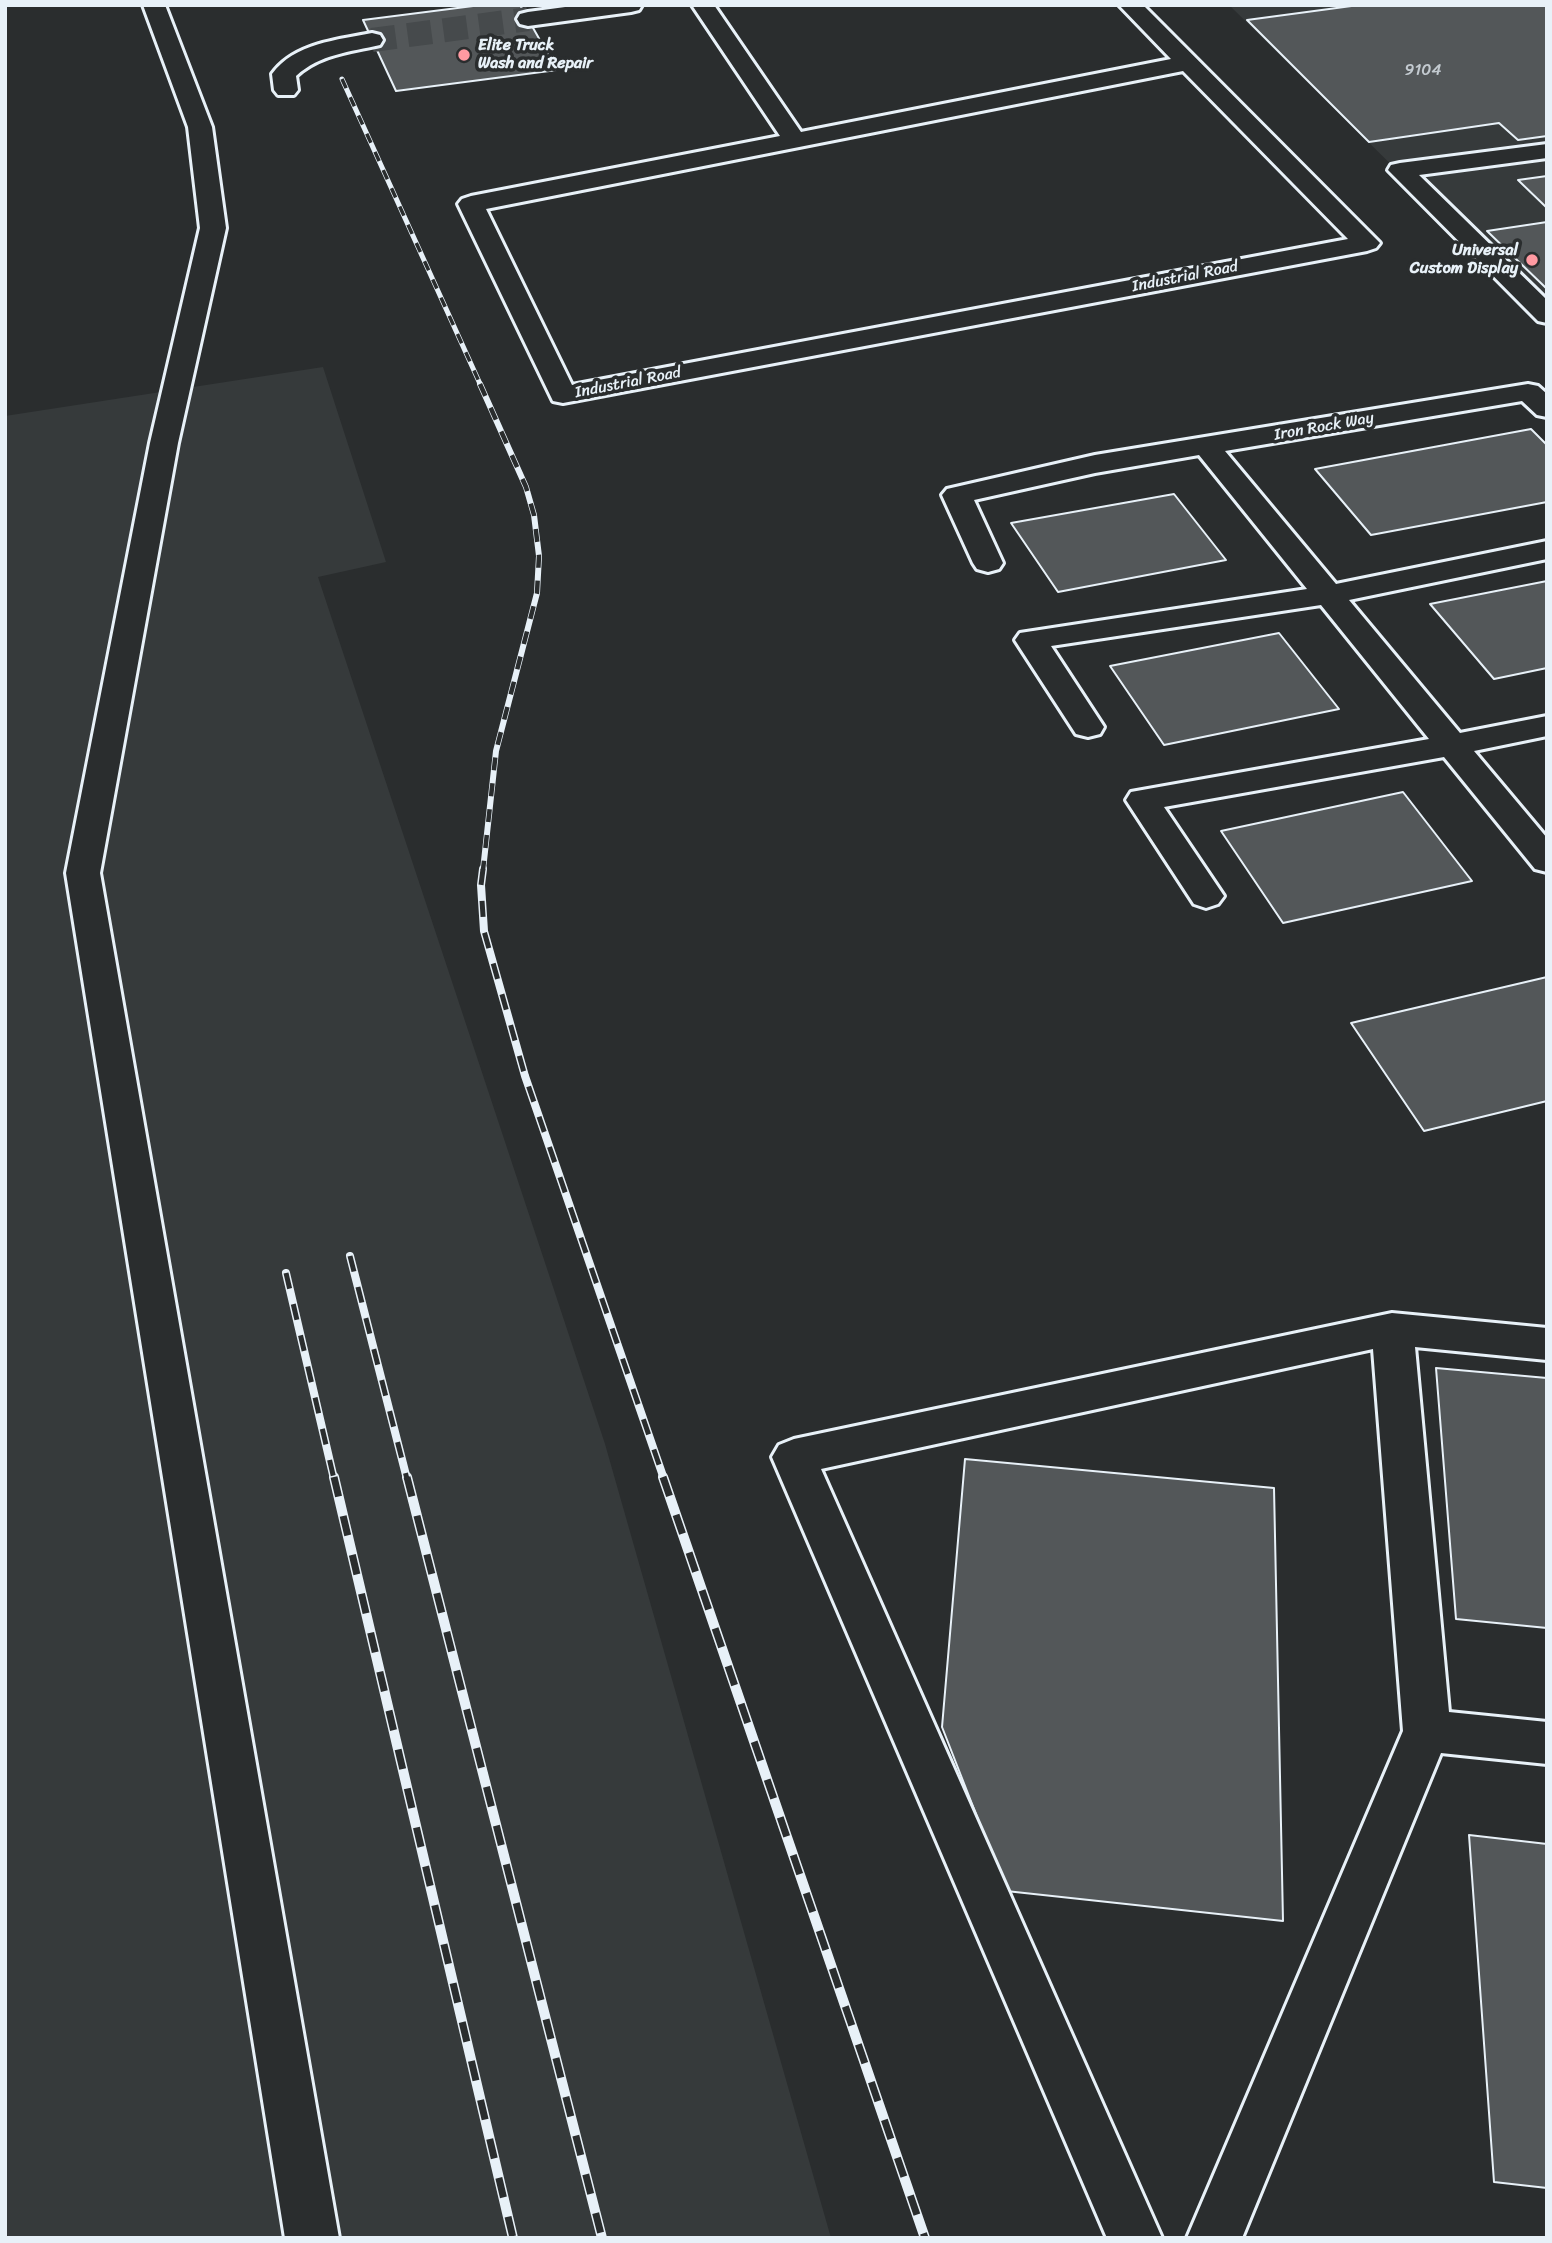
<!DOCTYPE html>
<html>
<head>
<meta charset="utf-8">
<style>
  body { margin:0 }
  #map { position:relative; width:1552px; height:2243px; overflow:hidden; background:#2a2d2e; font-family:Sriracha,sans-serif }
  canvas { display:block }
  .frame { position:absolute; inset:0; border:7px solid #e8f1f8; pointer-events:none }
</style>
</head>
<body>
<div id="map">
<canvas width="1552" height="2243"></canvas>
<div class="frame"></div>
</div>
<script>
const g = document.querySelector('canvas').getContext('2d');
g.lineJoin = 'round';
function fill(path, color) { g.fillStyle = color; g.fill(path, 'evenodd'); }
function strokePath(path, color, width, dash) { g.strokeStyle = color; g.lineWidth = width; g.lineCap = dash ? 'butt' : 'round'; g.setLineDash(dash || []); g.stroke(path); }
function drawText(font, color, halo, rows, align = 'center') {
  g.font = font + ' Sriracha,sans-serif'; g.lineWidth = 7; g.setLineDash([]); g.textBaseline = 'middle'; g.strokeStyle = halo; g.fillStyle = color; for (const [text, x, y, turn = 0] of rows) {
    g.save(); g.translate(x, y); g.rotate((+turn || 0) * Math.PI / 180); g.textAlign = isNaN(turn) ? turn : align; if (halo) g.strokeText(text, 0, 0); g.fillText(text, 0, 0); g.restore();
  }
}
fill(new Path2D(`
  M1229 5H1547V318Z
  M323 367 386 562 318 577 605 1444 831 2238H5V416Z`), '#363a3b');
const building = new Path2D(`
  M481 5H520L557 70 396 91 363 20Z
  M1359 5H1547V136L1518 140 1499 123 1369 142 1247 20Z
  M1547 176V208L1518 180Z
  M1547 222V289L1487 231Z
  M1531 429 1547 445V502L1371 535 1315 469Z
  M1174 494 1226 560 1058 592 1011 523Z
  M1547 581V668L1494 679 1430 604Z
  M1279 633 1339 709 1164 745 1110 666Z
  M1403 792 1472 881 1283 923 1221 831Z
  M1547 977V1101L1424 1131 1351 1023Z
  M1436 1368 1547 1378V1628L1456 1619Z
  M965 1459 1274 1488 1283 1921 1006 1891 942 1727Z
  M1469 1835 1547 1844V2188L1494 2182Z`);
fill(building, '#535759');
strokePath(building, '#e8f1f8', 2);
strokePath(new Path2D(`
  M372 40 528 19`), '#464a4c', 24, [24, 12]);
const minor = new Path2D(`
  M143 5H165L212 127 226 228 178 443 100 873 339 2238H285L66 873 150 443 200 228 188 127Z
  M580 5H642L639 10 631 12 528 26 520 24 517 19 520 14 528 12Z
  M692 5H714L801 132 1171 59 1119 5H1143L1380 243 1376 248 1367 251 563 403 553 401 458 204 462 199 471 196 780 136ZM1183 71 1348 239 572 385 486 209Z
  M372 33 380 35 383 40 380 45C350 52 320 54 296 76L298 90 294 95H278L274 90 272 74C294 43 338 40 372 33Z
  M1547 144V158L1419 175 1547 300V323L1538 321 1388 170 1391 165 1400 163Z
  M1528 384 1538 386 1547 394V417L1537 415 1522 401 1225 451 1336 584 1547 541V559L1349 600 1460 733 1547 716V736L1474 751 1547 838V872L1535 869 1444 757 1164 807 1224 896 1218 904 1206 908 1194 904 1126 800 1131 792 1429 739 1321 605 1051 646 1104 727 1100 734 1088 737 1076 734 1015 640 1020 633 1307 589 1199 455 1095 473 974 500 1003 563 999 569 988 572 977 569 973 563 942 495 947 489 1095 455Z
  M1392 1313 1547 1328V1360L1415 1347 1449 1712 1547 1722V1764L1441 1753 1242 2238H1187L1403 1731 1373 1349 821 1469 1162 2238H1107L772 1457 779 1445 794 1439Z`);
strokePath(minor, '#e8f1f8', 6);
fill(minor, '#2a2d2e');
const railFar3 = new Path2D(`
  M342 79 481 386`);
const railFar2 = new Path2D(`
  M480 384 526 487 534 515 539 556 537 593 496 751 483 870`);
const railFar1 = new Path2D(`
  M483 869 481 885 484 931 525 1076 664 1479
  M350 1256 407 1479
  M286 1273 334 1479`);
const rail = new Path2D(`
  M334 1477 513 2238
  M407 1477 602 2238
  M663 1477 925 2238`);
strokePath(railFar3, '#e8f1f8', 5);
strokePath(railFar2, '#e8f1f8', 6);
strokePath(railFar1, '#e8f1f8', 8);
strokePath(rail, '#e8f1f8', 10);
strokePath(railFar3, '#2a2d2e', 3.5, [10]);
strokePath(railFar2, '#2a2d2e', 4.5, [13]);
strokePath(railFar1, '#2a2d2e', 5, [16]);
strokePath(rail, '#2a2d2e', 7, [20]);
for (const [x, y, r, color] of [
  [464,55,7,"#ff9aa2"],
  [1532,260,7,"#ff9aa2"]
]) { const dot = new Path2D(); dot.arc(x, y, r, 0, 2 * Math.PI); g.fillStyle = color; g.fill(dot); strokePath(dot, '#2a2d2e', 2.5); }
drawText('bold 16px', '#e8f1f8', '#2a2d2e', [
  ["Elite Truck",478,46],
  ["Wash and Repair",478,64],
  ["Universal",1518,251,"right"],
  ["Custom Display",1518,269,"right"]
], 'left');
drawText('16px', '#c3cad0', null, [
  ["9104",1423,71]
]);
drawText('16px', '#e8f1f8', '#2a2d2e', [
  ["Industrial Road",1185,277,-11],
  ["Industrial Road",628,383,-11],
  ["Iron Rock Way",1324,427,-10]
]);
</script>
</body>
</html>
